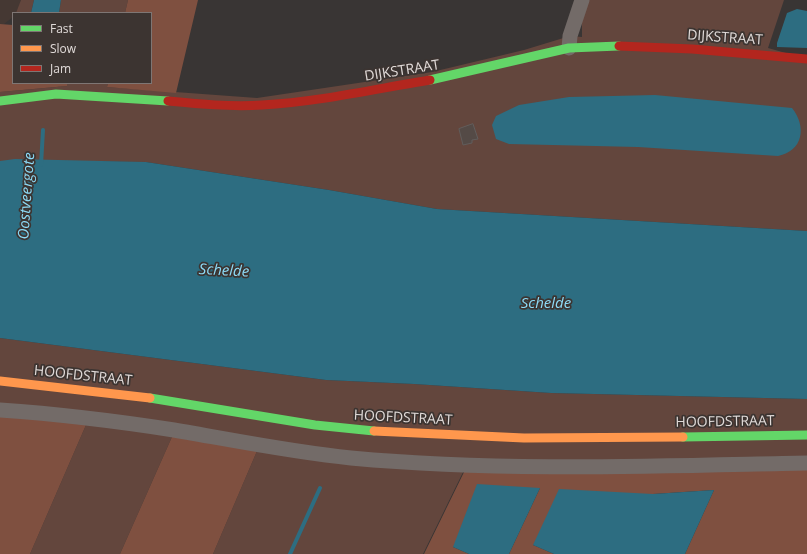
<!DOCTYPE html>
<html>
<head>
<meta charset="utf-8">
<style>
  body { margin:0 }
  #map { position:relative; width:807px; height:554px; overflow:hidden; background:#393534; font-family:"Open Sans",sans-serif }
  canvas { display:block }
  .legend { position:absolute; left:12px; top:12px; width:140px; height:72px; box-sizing:border-box; background:#3c3431; border:1px solid #7e7674; margin:0; padding:5px 7px; list-style:none; font-size:12px; color:#e0dad8 }
  .legend li { display:flex; align-items:center; gap:8px; height:20px }
  .legend b { width:20px; border:1px solid #7e7674 }
</style>
</head>
<body>
<div id="map">
<canvas width="807" height="554"></canvas>
<ul class="legend">
<li><b style="height:5px;background:#63d668"></b>Fast</li>
<li><b style="height:5px;background:#ff974d"></b>Slow</li>
<li><b style="height:5px;background:#b3261e"></b>Jam</li>
</ul>
</div>
<script>
const g = document.querySelector('canvas').getContext('2d');
g.lineJoin = 'round';
function fill(path, color) { g.fillStyle = color; g.fill(path, 'evenodd'); }
function strokePath(path, color, width, dash) { g.strokeStyle = color; g.lineWidth = width; g.lineCap = dash ? 'butt' : 'round'; g.setLineDash(dash || []); g.stroke(path); }
function drawText(font, color, halo, rows, align = 'center') {
  g.font = font + ' "Open Sans",sans-serif'; g.lineWidth = 3.5; g.setLineDash([]); g.textBaseline = 'middle'; g.strokeStyle = halo; g.fillStyle = color; for (const [text, x, y, turn = 0] of rows) {
    g.save(); g.translate(x, y); g.rotate((+turn || 0) * Math.PI / 180); g.textAlign = isNaN(turn) ? turn : align; if (halo) g.strokeText(text, 0, 0); g.fillText(text, 0, 0); g.restore();
  }
}
fill(new Path2D(`
  M0 0H21L19 9 16 13H13V17L4 24H0Z`), '#453833');
fill(new Path2D(`
  M21 0H34L31 13H16Z
  M61 0H128L125 13H59Z
  M589 0H784L768 48 807 59V231L437 209 329 190 146 162 0 161V92L67 86V83H108L107 87 257 98 432 72 524 50 570 36 582 37V21Z
  M0 338 326 380 414 384 551 393 807 399V457L602 461 469 459 352 452 0 404Z
  M89 418 175 430 120 554H30Z
  M260 444 467 464 423 554H213Z`), '#63463d');
fill(new Path2D(`
  M128 0H198L176 93 107 87 108 83H151V13H125Z
  M0 24 13 25V83H67V86L0 92Z
  M0 410 89 418 30 554H0Z
  M175 430 260 444 213 554H120Z
  M466 468 807 469V554H685L714 490 653 494 533 545 554 554H509L540 488 453 547 469 554H424Z`), '#7f5040');
fill(new Path2D(`
  M34 0H61L59 13H31Z
  M797 9 807 11V48L777 47V43L787 13Z
  M655 95 792 108C807 127 803 151 778 156L638 147 509 144 496 139 492 125 496 116 519 105 569 97Z
  M15 159 146 162 329 190 437 209 807 231V399L551 393 414 384 326 380 0 338V161Z
  M477 484 540 488 509 554H469L453 547Z
  M559 489 653 494 714 490 685 554H554L533 545Z`), '#2d6d81');
strokePath(new Path2D(`
  M41 165 43 130
  M290 554 320 488`), '#2d6d81', 4);
const building = new Path2D(`
  M473 124 478 139 472 140V143L463 145 459 129Z`);
fill(building, '#544a46');
strokePath(building, '#615d5c', 1);
strokePath(new Path2D(`
  M569 48 570 36 582 0
  M0 410C58 414 116 421 174 430 233 440 291 452 351 458 503 472 655 466 807 463`), '#736b68', 15);
strokePath(new Path2D(`
  M430 80 569 48 619 46
  M0 101 56 94 168 101
  M150 398 315 425 374 431
  M683 437 807 435`), '#63d668', 9);
strokePath(new Path2D(`
  M0 381 150 398
  M374 431 524 438 683 437`), '#ff974d', 9);
strokePath(new Path2D(`
  M619 46 692 49 807 59
  M168 101C199 104 231 107 262 105 318 102 375 89 430 80`), '#b3261e', 9);
drawText('14px', '#e0dad8', '#3c3431', [
  ["DIJKSTRAAT",725,38,4],
  ["DIJKSTRAAT",402,71,-9],
  ["HOOFDSTRAAT",83,376,6],
  ["HOOFDSTRAAT",403,418,3],
  ["HOOFDSTRAAT",725,422,-1]
]);
drawText('italic 15px', '#8ddbf7', '#3c3431', [
  ["Oostveergote",27,196,-86],
  ["Schelde",224,271,3],
  ["Schelde",546,304]
]);
</script>
</body>
</html>
